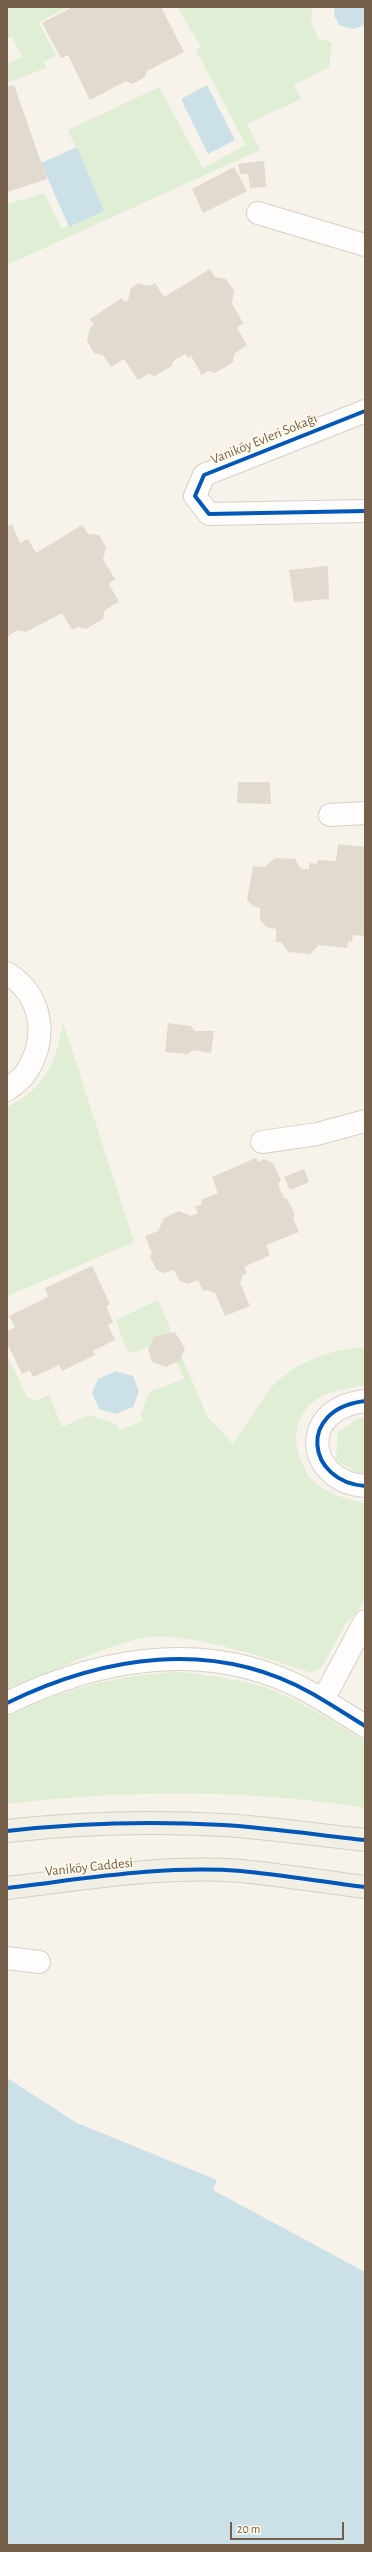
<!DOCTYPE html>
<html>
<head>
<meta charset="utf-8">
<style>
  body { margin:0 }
  #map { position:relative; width:372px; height:2552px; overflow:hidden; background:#f7f3ea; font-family:"Alegreya Sans",sans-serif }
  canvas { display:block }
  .frame { position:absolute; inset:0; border:8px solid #755f4a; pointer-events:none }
  .scale { position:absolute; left:230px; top:2522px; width:114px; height:18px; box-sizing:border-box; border:2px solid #755f4a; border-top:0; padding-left:5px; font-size:12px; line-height:14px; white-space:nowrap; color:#755f4a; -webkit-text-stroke:3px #fffaeb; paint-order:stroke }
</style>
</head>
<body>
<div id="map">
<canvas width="372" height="2552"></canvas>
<div class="frame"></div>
<div class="scale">20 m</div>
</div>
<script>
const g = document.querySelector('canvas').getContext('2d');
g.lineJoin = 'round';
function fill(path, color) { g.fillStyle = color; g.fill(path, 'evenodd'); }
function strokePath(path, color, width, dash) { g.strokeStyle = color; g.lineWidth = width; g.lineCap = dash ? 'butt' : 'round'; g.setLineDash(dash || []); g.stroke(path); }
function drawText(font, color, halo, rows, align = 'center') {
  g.font = font + ' "Alegreya Sans",sans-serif'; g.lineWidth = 3.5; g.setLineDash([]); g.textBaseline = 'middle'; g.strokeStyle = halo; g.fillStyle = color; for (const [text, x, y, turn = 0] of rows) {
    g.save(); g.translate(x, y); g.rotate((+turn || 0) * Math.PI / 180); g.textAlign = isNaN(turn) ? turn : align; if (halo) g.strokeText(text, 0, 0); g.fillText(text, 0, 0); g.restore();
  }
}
fill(new Path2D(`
  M7 7H68L39 22 56 56 44 62 46 68 7 83V64L22 57 12 37 7 39Z
  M177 7H313L311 22 318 38 332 42 329 67 294 85 301 99 247 124 260 150 7 265V204L44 193 62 229 104 211 68 130 159 87 203 168 246 145 196 50 201 47Z
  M63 1022 134 1242 7 1296V1107C46 1088 56 1063 63 1022Z
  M158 1300 207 1416 233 1444C246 1426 257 1405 271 1388 293 1362 332 1349 365 1347V1385C353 1388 337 1389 326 1394 298 1406 289 1435 302 1462 304 1467 306 1474 310 1478 325 1493 345 1499 365 1503V1602L345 1625 322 1667 312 1673C273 1660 182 1629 143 1638 96 1648 51 1673 7 1691V1355L27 1397 36 1401 49 1395 62 1427 89 1415 116 1424 120 1430 142 1421 141 1415 149 1392 184 1379 167 1338 135 1353 128 1351 125 1347 116 1320Z
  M365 1417V1473H359L336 1460 338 1432 358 1418Z
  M181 1672C213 1676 249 1680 279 1693 309 1706 337 1724 365 1741V1808C246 1789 126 1790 7 1804V1717C60 1689 121 1674 181 1672Z`), '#e0eed5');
fill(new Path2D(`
  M335 7H365V25L353 29 339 25 334 15Z
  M207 85 235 140 208 154 181 99Z
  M77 147 104 211 69 227 41 163Z
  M116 1371 133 1376 139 1392 133 1407 116 1414 99 1409 92 1393 98 1379Z
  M7 2078 77 2123 217 2180 213 2190 365 2272V2545H7Z`), '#cce1e7');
fill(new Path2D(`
  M73 7H161L184 52 147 71 145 77 138 81 132 84 126 81 90 100 68 55 61 58 42 23Z
  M14 85 47 179 7 192V87Z
  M264 161 266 187 250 188 248 174H240L238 164Z
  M234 167 247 191 203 213 192 189Z
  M210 269 215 277 226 279 234 290 232 303 243 323 237 328 247 345 234 354 233 362 215 373 208 371 202 375 191 356 188 358 185 354 173 361 172 366 155 376 148 374 138 380 124 359 111 367 103 355 94 353 87 341 90 327 94 325 90 319 122 298 124 302 128 300 131 288 138 283 150 286 155 283 164 297Z
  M12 524 20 543 28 539 36 553 82 525 88 534 99 535 106 547 103 560 115 579 109 584 119 602 105 610 103 619 86 629 78 627 72 630 62 613 26 632 18 630 8 636 7 527Z
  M328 566 329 599 294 602 289 570Z
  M238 782H270L271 804 237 803Z
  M338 844 365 847V936L353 935 352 942 348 941 347 948 319 945 310 954 288 952 281 942H276V929L266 927 260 920V908L253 906 247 900 253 866 265 867 275 858 295 859 301 869H309V863L317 864 318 860 336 861Z
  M168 1023 191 1026 195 1031H214L211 1053 193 1050 188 1054 165 1052Z
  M256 1158 258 1162 264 1159 273 1163 281 1180 278 1184 284 1198 287 1199 295 1214 293 1218 299 1232 266 1245 270 1255 244 1267 247 1273 243 1275 240 1283 250 1306 225 1316 215 1293 207 1290 203 1291 198 1280 188 1284 180 1281 174 1270 164 1273 157 1270 150 1257 152 1253 145 1236 158 1231 164 1218 179 1211 191 1216 198 1213 195 1207 202 1204 201 1200 218 1193 212 1177Z
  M304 1169 309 1182 290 1190 284 1177Z
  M92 1266 110 1304 106 1306 113 1322 108 1325 115 1340 93 1351 95 1355 62 1371 59 1365 33 1377 30 1370 22 1374 7 1343V1331L15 1327 9 1316 48 1297 45 1288Z
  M175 1332 185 1349 179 1361 166 1367 152 1362 148 1349 154 1337Z`), '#e2d9cf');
const minor = new Path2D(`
  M258 213 365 245
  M365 411 204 475 195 496 209 514 365 511
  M330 815 365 813
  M7 973C43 996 49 1039 25 1074 21 1080 13 1085 7 1090
  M262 1142 317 1134 365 1121
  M365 1401C296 1409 307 1482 365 1486
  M323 1700 365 1621
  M7 1703C103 1656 213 1638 311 1693 329 1703 347 1715 365 1726
  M7 1958 39 1962`);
const primary = new Path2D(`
  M7 1831C78 1823 151 1821 223 1825 270 1828 318 1835 365 1840
  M7 1888C84 1879 163 1865 241 1871 282 1875 324 1882 365 1887`);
strokePath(minor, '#d6d0c8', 24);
strokePath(primary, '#d5cfc6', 24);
strokePath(minor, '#fefdfc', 22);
strokePath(primary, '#f2efe5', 22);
strokePath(new Path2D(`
  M365 411 204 475 195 496 209 514 365 511
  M365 1401C296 1409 307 1482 365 1486
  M7 1703C103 1656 213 1638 311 1693 329 1703 347 1715 365 1726
  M7 1831C78 1823 151 1821 223 1825 270 1828 318 1835 365 1840
  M7 1888C84 1879 163 1865 241 1871 282 1875 324 1882 365 1887`), '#0057b8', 4);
drawText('14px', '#755f4a', '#fffaeb', [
  ["Vaniköy Evleri Sokağı",264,439,-22],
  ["Vaniköy Caddesi",89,1867,-6]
]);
</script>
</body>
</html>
